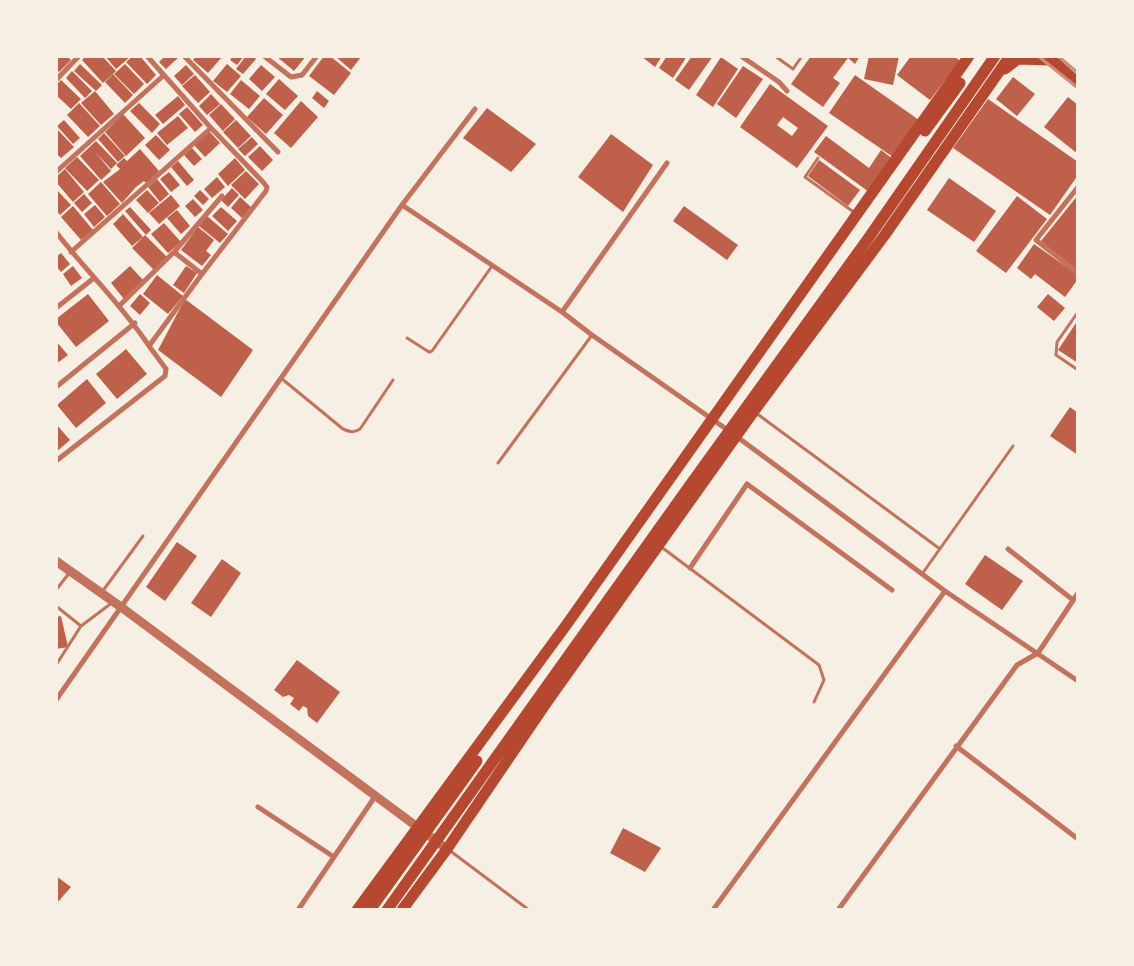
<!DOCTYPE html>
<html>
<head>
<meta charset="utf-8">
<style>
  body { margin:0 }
  #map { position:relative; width:1134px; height:966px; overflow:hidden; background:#f6efe4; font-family:Roboto,sans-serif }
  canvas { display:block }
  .frame { position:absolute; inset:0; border:58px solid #f6efe4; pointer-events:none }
</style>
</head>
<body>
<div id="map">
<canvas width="1134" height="966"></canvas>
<div class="frame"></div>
</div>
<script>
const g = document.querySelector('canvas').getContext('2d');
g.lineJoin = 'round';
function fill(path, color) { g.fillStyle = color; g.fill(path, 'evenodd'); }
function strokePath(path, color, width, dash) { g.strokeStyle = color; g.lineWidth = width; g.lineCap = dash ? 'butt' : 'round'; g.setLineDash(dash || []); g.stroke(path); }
fill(new Path2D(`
  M56 56H67L71 60 59 72 56 69Z
  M86 56H102L116 71 103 83 82 60Z
  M105 56H131L116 69Z
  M133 56H140L156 75 147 84 126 62Z
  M165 56H180L166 69 159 62Z
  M196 56H221L222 57 208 73 193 60Z
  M233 56H244L237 65 230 60Z
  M246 56H253L256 59 243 74 236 69Z
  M276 56H306L294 71Z
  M324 56H330L351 73 334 95 309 76Z
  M335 56H360L361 57 351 70Z
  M641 56H662L655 67Z
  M667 56H687L673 78 659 68Z
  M692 56H713L689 90 675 80Z
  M811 56H860L855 64 848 58 833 78 840 83 823 107 791 84Z
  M869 56H899L893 85 864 79Z
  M911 56H954L960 61 930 100 897 75Z
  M721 57 738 69 713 107 696 95Z
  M80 64 102 85 96 91 74 71Z
  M125 64 144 84 134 94 114 74Z
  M227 64 241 76 227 92 213 81Z
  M186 65 194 74 182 85 174 76Z
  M261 65 275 77 262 91 249 79Z
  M743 66 763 79 736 118 717 104Z
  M72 71 92 91 85 98 66 78Z
  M113 74 133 95 125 103 105 82Z
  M195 75 210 92 198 103 182 86Z
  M855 75 919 120 893 157 829 113Z
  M1013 77 1035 94 1017 116 996 99Z
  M279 79 298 96 285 110 266 94Z
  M61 80 81 99 71 109 56 95V85Z
  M241 80 260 96 249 109 230 94Z
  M770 84 828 126 797 168 740 127ZM783 117 798 128 792 136 777 125Z
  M95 91 114 114 101 125 81 103Z
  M317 91 329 101 324 108 312 98Z
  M211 94 220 104 207 115 199 106Z
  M178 96 185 105 163 124 155 115Z
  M1068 97 1078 105V154L1044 127Z
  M264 98 283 115 266 134 247 117Z
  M988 99 1078 162V175L1050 215 953 148Z
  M301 101 318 117 291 148 274 133Z
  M79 103 100 126 88 137 67 115Z
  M139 103 160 124 152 133 130 111Z
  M221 104 235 119 223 131 209 115Z
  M187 107 203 125 195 132 179 114Z
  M487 108 536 144 511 172 463 138Z
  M123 114 145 138 126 156 105 132Z
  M178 116 188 128 167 145 157 133Z
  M64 120 80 138 73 144 57 126Z
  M236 120 251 136 238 148 223 132Z
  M56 128 74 147 61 158 56 153Z
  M209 131 220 143 205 157 194 145Z
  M104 133 125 156 118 162 98 139Z
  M611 134 653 165 623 212 578 177Z
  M156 135 170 150 159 160 145 145Z
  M826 136 869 168 881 150 893 159 869 192 814 152Z
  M252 137 258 144 245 156 238 149Z
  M96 141 117 163 111 169 95 152 111 171 101 180 80 156Z
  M260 146 273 160 262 171 248 157Z
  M192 148 202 159 194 166 184 155Z
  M140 149 159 171 146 183 144 181 136 187 122 203 103 182 120 169 116 165 124 158 127 161Z
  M77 157 99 180 87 191 65 168Z
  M235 158 245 170 228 186 218 174Z
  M819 160 860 190 848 206 808 176Z
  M178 161 194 180 187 186 171 167Z
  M65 169 84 192 73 202 56 182V177Z
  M246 171 259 184 245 199 231 185Z
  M169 172 180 185 171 192 160 179Z
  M217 177 225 187 212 198 204 189Z
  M949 178 996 211 974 242 927 210Z
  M157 179 169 194 160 202 148 187Z
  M101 182 120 204 107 216 88 194Z
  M232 188 239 195 228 207 221 200Z
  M56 189 71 205 60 215 56 210Z
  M147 190 159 203 148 213 136 200Z
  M200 190 209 199 203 205 194 196Z
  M84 194 92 203 82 212 74 203Z
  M171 195 180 206 159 224 149 213Z
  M1078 195V271L1041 241Z
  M1017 196 1047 219 1006 273 976 251Z
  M240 197 251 207 242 218 231 208Z
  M193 199 203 210 195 217 185 206Z
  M95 205 105 217 94 227 84 214Z
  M73 206 93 230 81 240 61 217Z
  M684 206 738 245 727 260 673 221Z
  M130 207 151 230 146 235 125 211Z
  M221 207 237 221 228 231 212 216Z
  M177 210 190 226 181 234 167 218Z
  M123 214 143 237 132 246 113 224Z
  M207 216 228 234 220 243 199 226Z
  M164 223 181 242 168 253 151 234Z
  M198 227 214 240 206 251 211 255 202 266 181 250Z
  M145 235 167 257 154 270 132 248Z
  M1034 244 1078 275V279L1065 297 1035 274 1031 279 1017 268Z
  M61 253 70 264 61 272 56 266V257Z
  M73 266 82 278 71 286 63 274Z
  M130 266 144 281 124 299 111 283Z
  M186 266 197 273 184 293 173 285Z
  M157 275 183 296 168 314 143 294Z
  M88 294 109 321 76 347 56 322V319Z
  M140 294 150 303 140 315 130 306Z
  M1048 294 1065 308 1054 321 1037 307Z
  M185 299 253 350 221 397 158 350Z
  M1076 323 1078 324V363L1058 350Z
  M56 341 68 355 56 364Z
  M126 349 147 374 117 399 96 374Z
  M87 379 106 403 76 428 57 405Z
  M1070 407 1078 413V455L1050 436Z
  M56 424 70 440 56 452Z
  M177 542 197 556 165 601 146 587Z
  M985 555 1023 581 1002 610 965 584Z
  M222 559 241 573 211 617 191 603Z
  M61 616 68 647 56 649V617Z
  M297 660 340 692 317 723 308 716 307 708 303 706 299 711 290 704 294 698 289 695 283 697 274 690Z
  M623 828 661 848 645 872 610 853Z
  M56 876 71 887 56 904Z`), '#bf614a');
strokePath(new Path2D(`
  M775 56 793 69 802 56
  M818 158 805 177 855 213
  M1078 312 1057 342 1056 355 1078 370
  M407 338 429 352 432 351 492 266
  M281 378 343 429C350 432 354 433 360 429L393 380
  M756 413 940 549
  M498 463 592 335
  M660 546 819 665 824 680 814 702
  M922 574 1013 446
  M56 590 70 572
  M102 592 143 536
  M56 606 81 626 113 602
  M56 665 81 626
  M449 850 529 910`), '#c5725c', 3);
strokePath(new Path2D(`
  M184 56 278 152
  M264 56 291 77 302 75 317 56
  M741 56 779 82 787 91
  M56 80 79 56
  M56 172 164 75
  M1078 187 1036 240 1078 273
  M402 205 562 312 592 335 729 431
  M56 232C86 271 122 305 149 346
  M71 252 211 128
  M202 274 174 252 222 196
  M119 306 174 252
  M56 308 94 278
  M562 312 667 163
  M56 387 135 323
  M736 436 945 591 1078 681
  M56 461 165 376 166 369 149 346 202 274 266 191 267 187 263 182 211 128 147 56
  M1008 549 1073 600
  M690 568 747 484 892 590
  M56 700 402 205 475 109
  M956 746 1078 839
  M258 807 334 857
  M298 910 376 795
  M713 910 945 591
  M838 910 1017 665 1038 653 1078 593`), '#c5725c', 5);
strokePath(new Path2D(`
  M56 561 121 607 447 849`), '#c5725c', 9);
strokePath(new Path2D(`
  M1048 56 1078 83
  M1005 69 1018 59 1052 60
  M925 131 960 83
  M357 910 567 624 969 56
  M370 910 477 761
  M387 910 690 485 867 240 995 56
  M402 910 447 849 547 702 754 411 884 236 1010 56`), '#b5482f', 11);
strokePath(new Path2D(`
  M1038 56 1078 88
  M1058 56 1078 73`), '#cf8b77', 3);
</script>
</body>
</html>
